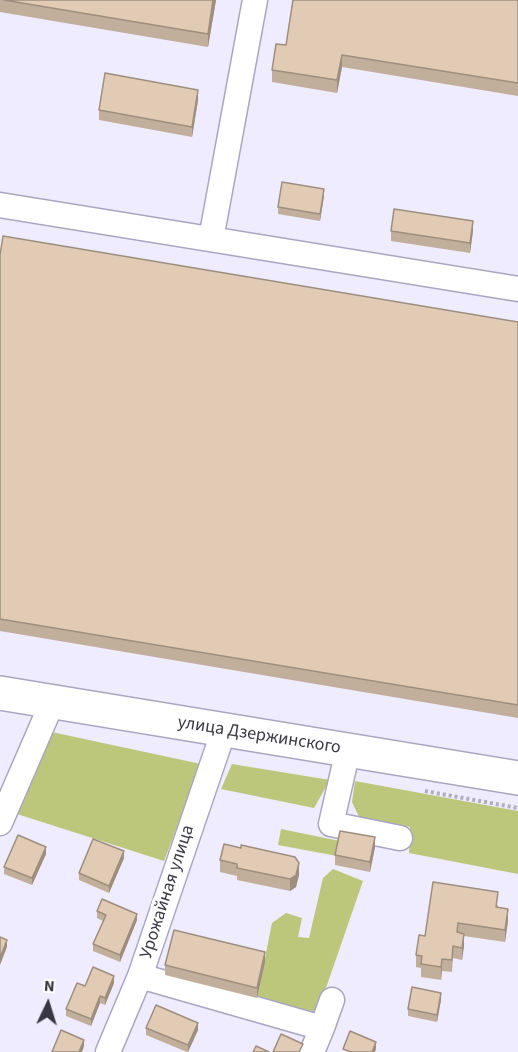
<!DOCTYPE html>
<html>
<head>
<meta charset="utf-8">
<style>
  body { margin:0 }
  #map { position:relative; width:518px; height:1052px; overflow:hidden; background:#eeecfe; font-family:"Source Sans 3",sans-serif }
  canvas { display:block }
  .north { position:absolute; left:18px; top:974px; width:60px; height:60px; -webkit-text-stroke:4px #fff; paint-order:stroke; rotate:4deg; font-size:16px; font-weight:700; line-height:24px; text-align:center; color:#383742 }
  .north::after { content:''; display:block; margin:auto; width:21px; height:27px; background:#383742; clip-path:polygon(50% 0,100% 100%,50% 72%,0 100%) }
</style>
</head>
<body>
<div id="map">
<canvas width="518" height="1052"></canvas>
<div class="north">N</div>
</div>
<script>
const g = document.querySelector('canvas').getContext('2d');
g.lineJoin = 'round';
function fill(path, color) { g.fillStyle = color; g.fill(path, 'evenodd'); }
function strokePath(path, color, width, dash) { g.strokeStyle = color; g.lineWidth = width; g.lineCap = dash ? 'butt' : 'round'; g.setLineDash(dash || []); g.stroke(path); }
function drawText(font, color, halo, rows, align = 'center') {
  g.font = font + ' "Source Sans 3",sans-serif'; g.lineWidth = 6; g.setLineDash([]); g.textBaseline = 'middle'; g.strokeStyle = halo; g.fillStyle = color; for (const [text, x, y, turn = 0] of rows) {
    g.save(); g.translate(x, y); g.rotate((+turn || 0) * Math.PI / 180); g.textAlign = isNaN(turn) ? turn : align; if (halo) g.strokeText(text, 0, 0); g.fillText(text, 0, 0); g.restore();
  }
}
fill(new Path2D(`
  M47 731 201 764 164 861 17 814Z
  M232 764 330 780 314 808 221 789Z
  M355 781 518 811V874L409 853 410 827 359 817 352 802Z
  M281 829 340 841 337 856 278 845Z
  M333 869 363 881 317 1014 257 998 272 923 286 913 302 918 298 937 309 938 323 878Z`), '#bdc77b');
const minor = new Path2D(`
  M0 205 518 289
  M211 239 255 0
  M348 750 331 824 400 838
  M0 823 52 703
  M140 976 322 1028 332 1000
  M108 1052 140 976 224 730
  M312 1052 322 1028`);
const highway = new Path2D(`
  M0 693 518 778`);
strokePath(minor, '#a9a6c2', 27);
strokePath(highway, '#a9a6c2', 36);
strokePath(new Path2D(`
  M425 791 518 808`), '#afaebd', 4, [3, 3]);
strokePath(minor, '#fff', 24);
strokePath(highway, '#fff', 33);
fill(new Path2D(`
  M0 0H216L208 47 0 12Z
  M518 0V96L342 67 337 93 272 82V70L286 45Z
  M198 100 192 137 99 120V110Z
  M324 196 320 221 278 214V207Z
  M391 231H473L470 253 391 241Z
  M0 255 518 322V718L0 631Z
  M375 847 370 872 335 865V855Z
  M46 854 32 885 4 874V867Z
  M124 858 109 893 79 880V873Z
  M220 860 299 875 296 887 290 891 237 880V876L220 872Z
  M498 905V907L508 921 505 942 464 936V946L462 960 453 958 452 972 442 971 441 980 421 977V968L416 967V955L425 936Z
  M97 911 137 920 120 962 93 951V944L103 921 97 918Z
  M265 962 257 998 165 975V965Z
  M114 983 105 1005 100 1003 91 1026 66 1016V1009L85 986Z
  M441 1000 437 1022 408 1016V1009Z
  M146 1028 198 1030 188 1052H187L146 1035Z`), '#c2af9b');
fill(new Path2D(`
  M213 0H216L208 47V34Z
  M342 55V67L337 93V80Z
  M198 90V100L192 137V127Z
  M324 189V196L320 221V214Z
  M473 221V231L470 253V243Z
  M375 837V847L370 872V862Z
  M46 847V854L32 885V878Z
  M124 851V858L109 893V886Z
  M299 863V875L296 887 290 891V879Z
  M508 909V921L505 942V930Z
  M137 914V920L120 962V955Z
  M464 934V946L462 960V948Z
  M7 940V947L0 965V958Z
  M265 952V962L257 998V988Z
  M442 959V971L441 980V967Z
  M114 976V983L105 1005V998Z
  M441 993V1000L437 1022V1015Z
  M100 996V1003L91 1026V1019Z
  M198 1023V1030L188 1052V1045Z
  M84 1040V1046L82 1052H79Z
  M376 1042V1049L375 1052H372Z`), '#9e8e7e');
const building = new Path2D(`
  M4 0H213L208 34Z
  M293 0H518V83L342 55 337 80 272 70 276 44 286 45Z
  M105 73 198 90 192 127 99 110Z
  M282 182 324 189 320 214 278 207Z
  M394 209 473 221 470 243 391 231Z
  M3 236 518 322V705L0 619V255Z
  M340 831 375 837 370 862 335 855Z
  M18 835 46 847 32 878 4 867Z
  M93 839 124 851 109 886 79 873Z
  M224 844 241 848V845L295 857 299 863 296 875 290 879 237 868V864L220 860Z
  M433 882 498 892 496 907 508 909 505 930 458 923 457 932 464 934 462 948 453 946 452 960 442 959 441 967 421 964 422 956 416 955 419 935 425 936Z
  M102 899 137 914 120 955 93 944 106 915 97 911Z
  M174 930 265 952 257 988 165 965Z
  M0 937 7 940 0 958Z
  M93 967 114 976 105 998 100 996 91 1019 66 1009 77 983 85 986Z
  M412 987 441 993 437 1015 408 1009Z
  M156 1005 198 1023 188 1045 146 1028Z
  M61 1030 84 1040 79 1052H52Z
  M350 1031 376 1042 372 1052H351L343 1049Z
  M281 1034 303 1044 299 1052H273Z
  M256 1046 269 1052H253Z`);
fill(building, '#e2cbb4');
strokePath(building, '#9e8e7e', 1.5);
drawText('18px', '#383742', '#fff', [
  ["улица Дзержинского",259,736,9],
  ["Урожайная улица",168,892,-72]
]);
</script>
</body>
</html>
